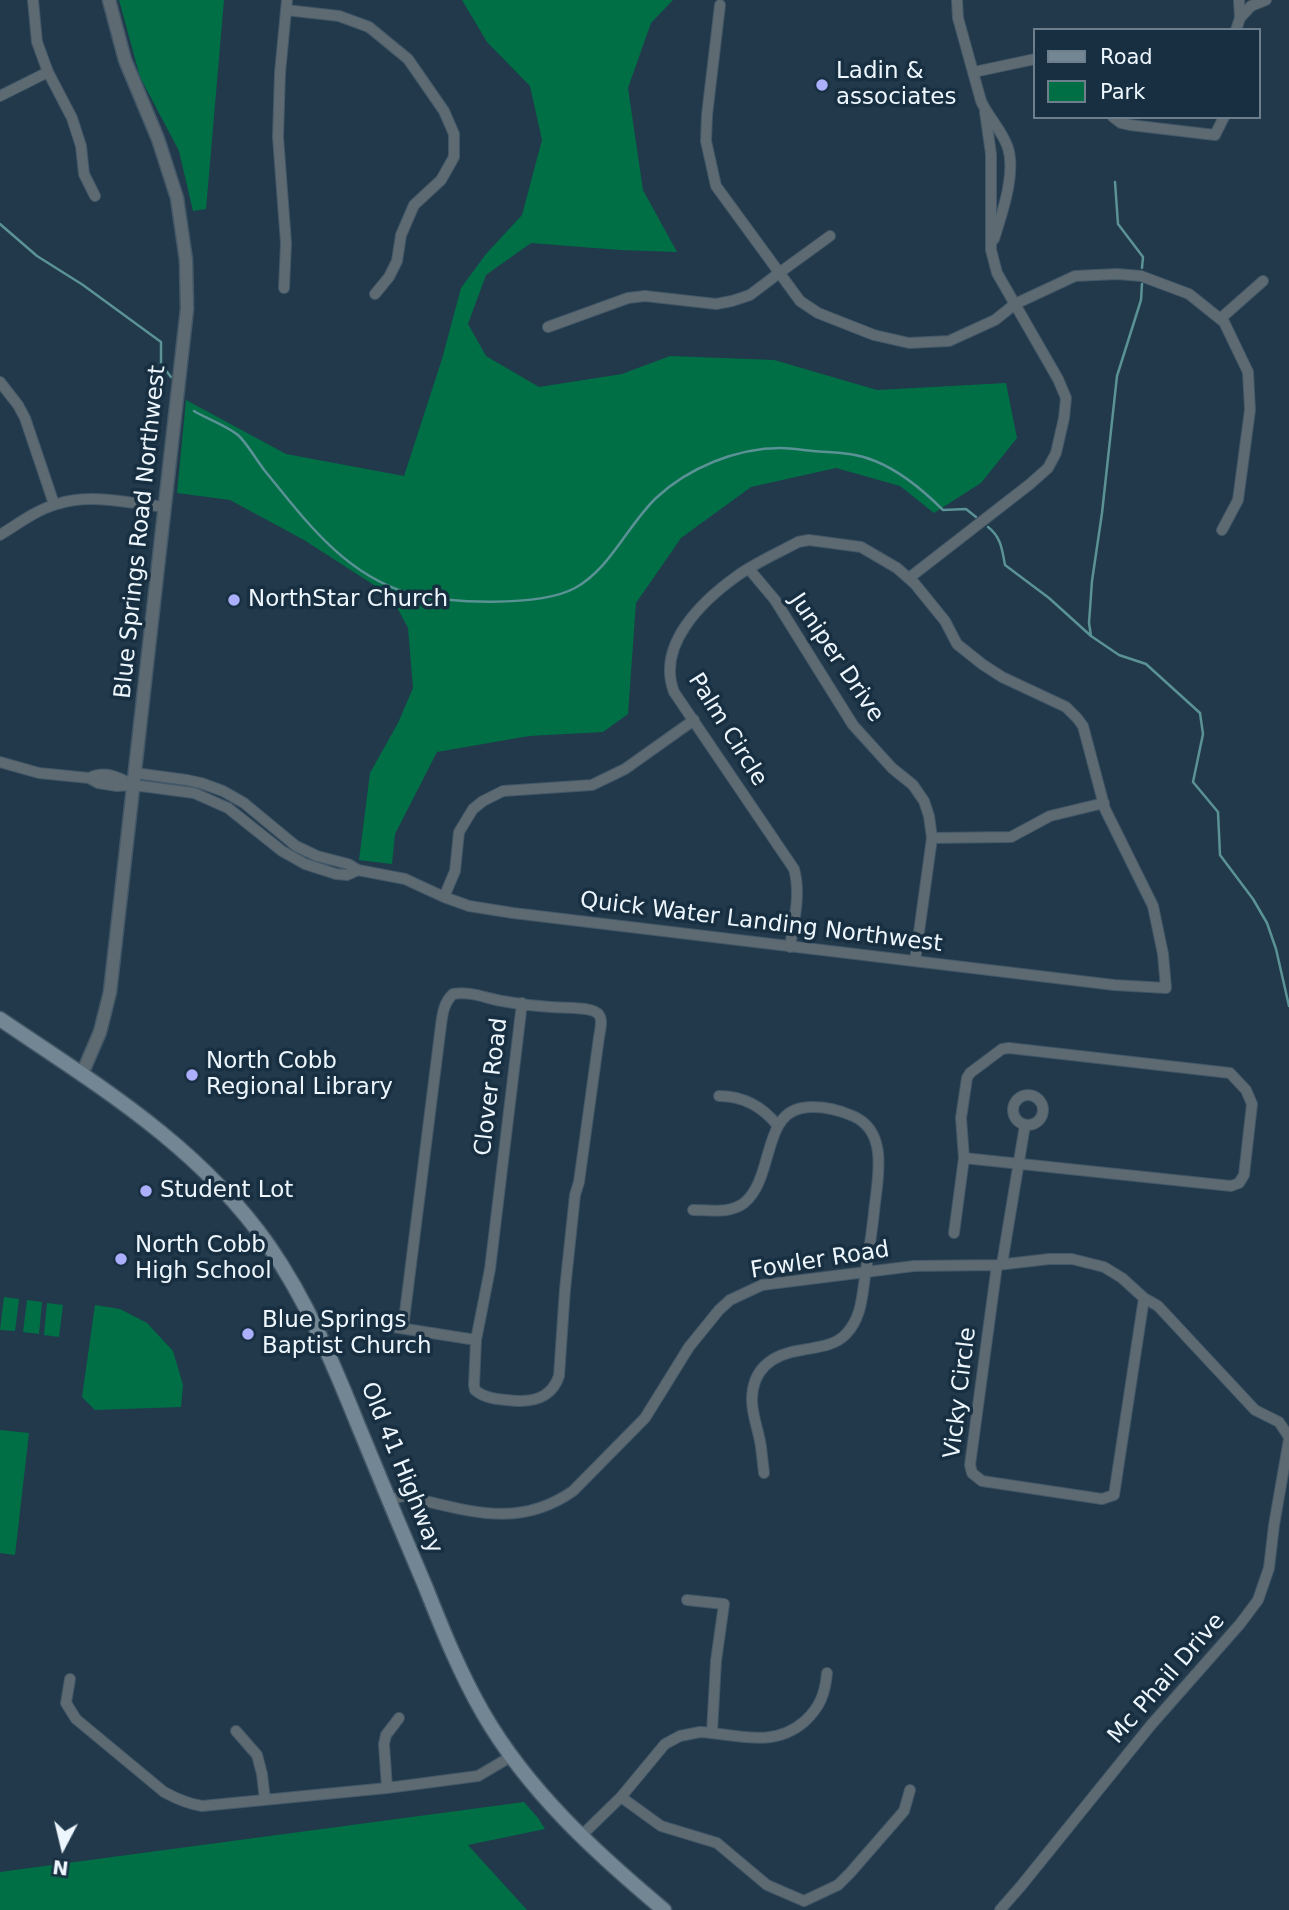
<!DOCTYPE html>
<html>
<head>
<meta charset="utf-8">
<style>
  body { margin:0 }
  #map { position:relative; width:1289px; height:1910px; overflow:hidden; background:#21394b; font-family:"DejaVu Sans",sans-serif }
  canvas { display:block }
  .legend { position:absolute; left:1033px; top:28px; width:228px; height:91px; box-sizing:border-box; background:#172f40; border:2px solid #6d7f8c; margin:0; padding:9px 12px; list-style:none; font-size:21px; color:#edf6fd }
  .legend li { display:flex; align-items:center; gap:14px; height:35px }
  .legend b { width:35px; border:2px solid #6d7f8c }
  .north { position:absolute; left:28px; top:1812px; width:70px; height:70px; -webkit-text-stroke:5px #172f40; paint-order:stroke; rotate:187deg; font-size:19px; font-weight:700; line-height:28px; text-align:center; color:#edf6fd }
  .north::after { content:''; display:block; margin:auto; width:24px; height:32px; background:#edf6fd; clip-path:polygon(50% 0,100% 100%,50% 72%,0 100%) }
</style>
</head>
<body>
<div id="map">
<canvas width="1289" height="1910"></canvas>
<ul class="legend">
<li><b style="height:9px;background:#738693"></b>Road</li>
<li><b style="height:19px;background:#016f46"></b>Park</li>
</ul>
<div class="north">N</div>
</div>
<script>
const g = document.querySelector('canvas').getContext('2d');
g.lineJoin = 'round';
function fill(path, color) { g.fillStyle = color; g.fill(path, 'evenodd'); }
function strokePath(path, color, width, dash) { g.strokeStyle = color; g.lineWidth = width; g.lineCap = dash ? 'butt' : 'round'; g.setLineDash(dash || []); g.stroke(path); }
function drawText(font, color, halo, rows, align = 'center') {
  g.font = font + ' "DejaVu Sans",sans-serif'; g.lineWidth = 7; g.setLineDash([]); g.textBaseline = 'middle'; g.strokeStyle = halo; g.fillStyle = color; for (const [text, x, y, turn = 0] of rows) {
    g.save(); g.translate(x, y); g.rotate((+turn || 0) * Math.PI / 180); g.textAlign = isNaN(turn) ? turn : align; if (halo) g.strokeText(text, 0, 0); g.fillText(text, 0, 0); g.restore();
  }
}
fill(new Path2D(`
  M119 0H224L206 209 193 211 179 151 140 77Z
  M462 0H673L651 23 628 88 643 190 677 252 620 250 531 243 486 275 468 324 486 356 539 387 622 374 670 356 774 360 877 390 1006 383 1017 438 981 483 934 513 900 486 836 468 751 487 681 538 636 603 628 714 603 732 529 736 437 752 395 834 392 864 359 860 370 773 398 723 413 688 408 628 391 596 304 540 230 500 177 493 186 400 286 454 404 476 442 359 461 288 486 254 522 215 542 140 530 86 487 42Z
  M4 1297 19 1299 15 1331 0 1330Z
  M27 1300 42 1302 39 1334 23 1332Z
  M47 1303 63 1305 59 1337 44 1335Z
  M95 1305 120 1309 147 1323 173 1351 183 1385 181 1407 95 1410 82 1397Z
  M0 1430 29 1433 15 1555 0 1553Z
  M524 1802 538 1818 545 1829 468 1845 527 1910H0V1872Z`), '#016f46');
strokePath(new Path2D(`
  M1115 182 1118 224 1143 257 1142 268
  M0 224 37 256 83 285 161 342V364L171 377
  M194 411C207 419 230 427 240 437 247 444 258 462 265 471 305 520 344 574 408 593 446 604 540 607 575 588 610 569 627 526 656 498 688 468 736 448 781 448 792 448 802 450 813 451 834 453 854 452 875 461 900 471 924 491 943 510L966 509 976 517
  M988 527C1001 537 1002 549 1005 565L1049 598 1091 636 1119 655 1146 664 1200 713 1203 734 1193 782 1218 812 1220 855 1253 899 1267 923 1276 949 1289 1006
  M1091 636 1089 623 1092 581 1102 513 1117 376 1141 300 1142 284`), '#5a9295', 2.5);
const minor = new Path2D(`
  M33 0 37 42 48 72 72 118 81 146 84 174 95 196
  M957 0 958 18 981 101C988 117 1002 130 1008 148 1016 174 1002 213 994 239
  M720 5 707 115 706 141 716 186 800 301 818 313 874 335 909 343 949 341 995 320 1015 304 1075 276 1117 274 1141 276 1189 294 1224 322 1248 372 1250 410 1238 500 1222 530
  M286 10 339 16 369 27 408 59 444 111 454 134V157L441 180 414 205 401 235 397 261 389 277 375 294
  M1240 18 1251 6 1266 0
  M1236 30 1240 18 1239 0
  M974 72 1035 59
  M0 96 48 72
  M1113 117 1121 123 1130 125 1215 135 1224 117
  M779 273 830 236
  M284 288 286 243 278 137 280 73 287 0
  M1220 319 1263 281
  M548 327 628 298 645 296 716 304 732 301 750 295 779 273 776 269
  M0 382 18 405 25 418 54 504
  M0 535C18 524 36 510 57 504 91 493 130 503 164 507
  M749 569 775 600 853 725 892 768 913 785 924 801 929 816 932 838 915 961
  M909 578 1030 484 1048 468 1056 453 1064 418 1066 398 1058 379 997 273 991 250V154L985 112
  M0 762 39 773 89 778 98 783 117 786 133 785 194 793 228 808 282 851 305 864 336 874 347 875 358 870
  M135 773 187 780 201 783 223 791 244 803 296 846 317 856 348 864 358 870 405 879 444 897 469 906 513 913 1114 985 1166 988 1163 954 1153 906 1105 809 1083 726 1077 718 1066 707 1002 677 982 664 957 644 945 621 915 584 897 568 861 547 809 540 798 542C778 553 755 563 737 576 702 601 656 645 674 692L794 869C801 894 794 921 790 947
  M89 778C105 770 119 777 133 785
  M932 838 1011 837 1050 816 1104 803
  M444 897 455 871 459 832 473 809 483 801 503 791 592 785 625 769 694 720
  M1013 1110a15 15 0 1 1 30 0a15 15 0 1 1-30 0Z
  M719 1096C743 1096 763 1107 778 1126
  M693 1210C710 1210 730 1214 744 1203 774 1179 762 1115 802 1108 820 1105 836 1109 853 1116 890 1132 877 1181 874 1212 872 1232 869 1250 866 1270 862 1293 863 1316 846 1334 835 1346 817 1347 802 1350 773 1354 752 1368 752 1400 752 1416 759 1431 761 1447 762 1456 763 1464 764 1473
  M954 1233 964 1158 961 1118 967 1078 970 1073 1002 1049 1009 1048 1230 1073 1246 1090 1252 1104 1244 1175 1239 1183 1231 1186 964 1158
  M1002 1264 1025 1125
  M997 1265 970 1465 972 1473 982 1481 1102 1499 1114 1495 1144 1298
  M317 1328 348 1319 368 1323 476 1340
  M403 1328 440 1033C442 1019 442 1004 453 994 470 991 485 998 502 1001 518 1004 535 1006 551 1007 561 1008 594 1006 599 1015 603 1020 600 1031 599 1037L579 1182 575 1195 565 1289 559 1376C551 1400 530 1403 507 1400 496 1399 484 1398 475 1390L474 1385 476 1340 490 1269 522 1003
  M389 1500 403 1496C465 1509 516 1531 573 1491L645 1418 689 1347 719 1310 730 1300 762 1285 914 1266 997 1265 1049 1259H1072L1104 1267 1122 1278 1144 1298 1158 1306 1255 1410 1279 1422 1289 1437
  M687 1600 724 1604 716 1661 712 1732
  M70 1679 66 1703 76 1719 164 1792C177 1799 188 1804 202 1806L387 1788 478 1776 512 1756
  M236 1731 257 1755 262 1774 265 1800
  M387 1788 384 1744 386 1735 399 1718
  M621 1797 661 1826 717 1843 767 1885 804 1901 838 1885 850 1873 904 1811 910 1790
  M581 1836 621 1797 665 1744 680 1736 700 1732C736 1734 774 1749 805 1721 820 1707 825 1694 827 1673
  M1000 1910 1021 1886 1151 1725 1240 1624 1258 1600 1269 1568 1274 1525 1289 1439`);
const tertiary = new Path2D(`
  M82 1074 100 1032 110 992 187 309 186 260 177 198 158 139 125 60 109 0`);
const secondary = new Path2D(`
  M0 1019C99 1086 199 1146 269 1246 307 1301 333 1363 358 1425 380 1479 403 1534 426 1588 443 1631 460 1673 483 1713 528 1791 596 1853 664 1910`);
strokePath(minor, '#425767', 12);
strokePath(tertiary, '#425767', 15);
strokePath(secondary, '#425767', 17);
strokePath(minor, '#5e6a72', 10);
strokePath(tertiary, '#5e6a72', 12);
strokePath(secondary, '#738693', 14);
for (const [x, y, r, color] of [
  [822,85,7,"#acaffb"],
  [234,600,7,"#acaffb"],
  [192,1075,7,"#acaffb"],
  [146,1191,7,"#acaffb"],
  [121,1259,7,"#acaffb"],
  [248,1334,7,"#acaffb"]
]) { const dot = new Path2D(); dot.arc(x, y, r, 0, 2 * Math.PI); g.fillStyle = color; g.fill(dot); strokePath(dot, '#172f40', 2.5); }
drawText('23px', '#edf6fd', '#172f40', [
  ["Ladin &",836,72],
  ["associates",836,98],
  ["NorthStar Church",248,600],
  ["North Cobb",206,1062],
  ["Regional Library",206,1088],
  ["Student Lot",160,1191],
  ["North Cobb",135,1246],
  ["High School",135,1272],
  ["Blue Springs",262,1321],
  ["Baptist Church",262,1347]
], 'left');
drawText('23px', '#edf6fd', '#172f40', [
  ["Blue Springs Road Northwest",141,532,-84],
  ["Juniper Drive",836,658,56],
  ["Palm Circle",727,730,58],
  ["Quick Water Landing Northwest",761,923,7],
  ["Clover Road",492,1087,-83],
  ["Fowler Road",820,1261,-9],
  ["Vicky Circle",961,1393,-83],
  ["Old 41 Highway",401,1468,68],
  ["Mc Phail Drive",1167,1679,-49]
]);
</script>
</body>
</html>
